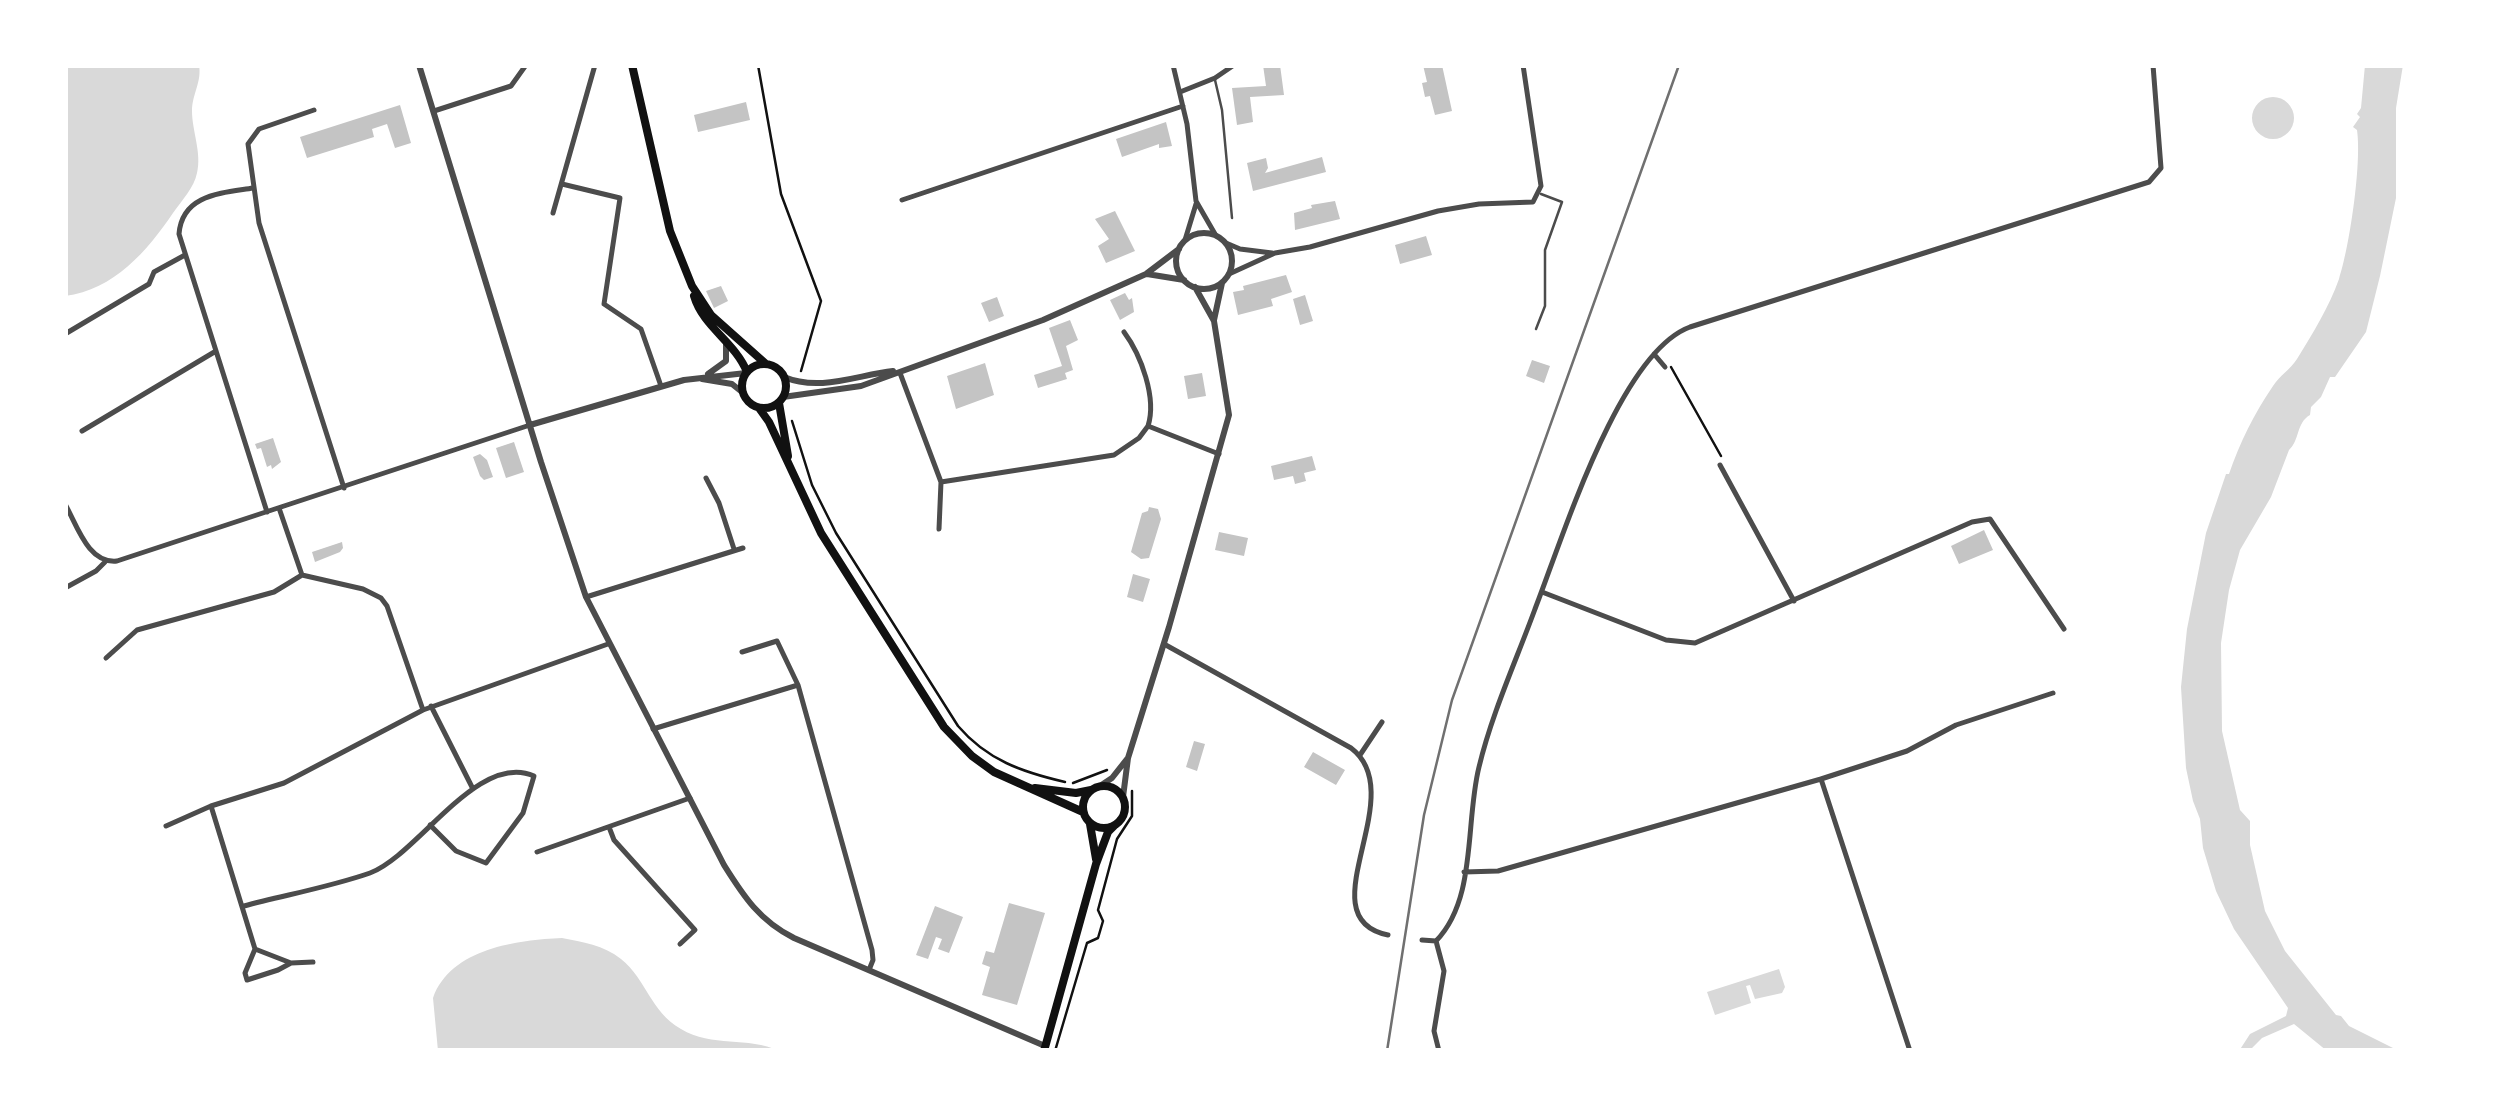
<!DOCTYPE html>
<html>
<head>
<meta charset="utf-8">
<style>
  body { margin:0 }
  #map { position:relative; width:2504px; height:1116px; overflow:hidden; background:#fff; font-family:Commissioner,sans-serif }
  canvas { display:block }
  .frame { position:absolute; inset:0; border:68px solid #fff; pointer-events:none }
</style>
</head>
<body>
<div id="map">
<canvas width="2504" height="1116"></canvas>
<div class="frame"></div>
</div>
<script>
const g = document.querySelector('canvas').getContext('2d');
g.lineJoin = 'round';
function fill(path, color) { g.fillStyle = color; g.fill(path, 'evenodd'); }
function strokePath(path, color, width, dash) { g.strokeStyle = color; g.lineWidth = width; g.lineCap = dash ? 'butt' : 'round'; g.setLineDash(dash || []); g.stroke(path); }
fill(new Path2D(`
  M65 65H199C202 82 192 94 192 111 192 131 202 153 197 173 194 188 182 200 173 213 147 251 114 290 65 296Z
  M2365 65H2403L2396 108V198L2380 276 2366 332 2335 377H2330L2321 397 2311 407 2310 415C2296 423 2300 440 2289 450L2271 497 2240 550 2229 590 2221 643 2222 731 2240 810 2250 821V845L2265 911 2285 951 2336 1015 2341 1016 2349 1026 2399 1051H2327L2294 1024 2262 1038 2249 1051H2239L2250 1034 2286 1016 2288 1008 2234 929 2216 891 2203 848 2200 819 2193 801 2186 768 2181 687 2187 629 2206 533 2226 474H2229C2240 442 2254 414 2273 386 2280 375 2290 370 2297 359 2313 333 2329 307 2339 279 2349 249 2362 165 2357 130L2353 127 2360 117 2357 114 2361 108Z
  M2252 118a21 21 0 1 1 42 0a21 21 0 1 1-42 0Z
  M562 938C582 942 604 945 621 959 647 980 650 1011 681 1029 712 1048 748 1036 779 1051H438L433 998C451 948 518 940 562 938Z
  M1779 969 1785 987 1782 993 1755 999 1750 985 1746 986 1751 1003 1715 1015 1707 992Z`), '#d9d9d9');
fill(new Path2D(`
  M1263 65H1280L1284 95 1250 97 1253 122 1237 125 1232 88 1266 86Z
  M1423 65H1442L1452 111 1435 115 1430 96 1425 97 1422 83 1427 82Z
  M746 102 750 120 698 132 694 115Z
  M400 105 411 143 395 148 387 124 372 129 374 137 307 158 300 137Z
  M1166 122 1172 146 1159 148V144L1122 157 1116 139Z
  M1322 157 1326 172 1253 191 1247 163 1266 158 1268 168 1265 173Z
  M1335 201 1340 219 1295 230 1294 213 1312 208 1311 205Z
  M1115 211 1135 251 1106 263 1098 246 1109 239 1095 219Z
  M1426 236 1432 255 1400 264 1395 245Z
  M1286 275 1292 292 1271 299 1273 306 1238 315 1233 292 1244 290 1243 286Z
  M721 286 728 301 714 308 706 291Z
  M1125 293 1129 300 1132 298 1134 312 1120 320 1110 300Z
  M1305 295 1313 321 1300 325 1293 299Z
  M997 297 1004 316 989 322 981 303Z
  M1070 320 1078 340 1066 346 1073 370 1065 373 1067 379 1038 388 1034 375 1062 366 1049 328Z
  M1532 360 1550 366 1544 383 1526 376Z
  M985 363 994 395 956 409 947 376Z
  M1202 373 1206 396 1188 399 1184 376Z
  M273 438 281 462 272 469 271 465 267 467 261 448 257 449 255 444Z
  M514 442 524 472 506 478 496 448Z
  M480 454 487 460 493 477 484 480 480 476 473 457Z
  M1312 456 1316 470 1304 473 1306 481 1295 484 1293 476 1274 480 1271 466Z
  M1149 507 1158 509 1161 519 1149 558 1141 559 1131 552 1142 513 1148 511Z
  M1984 530 1993 550 1959 564 1951 546Z
  M1219 532 1248 538 1244 556 1215 550Z
  M342 542 343 548 340 552 315 562 312 552Z
  M1133 574 1150 579 1143 602 1127 597Z
  M1194 741 1205 744 1197 771 1186 767Z
  M1313 752 1345 770 1336 785 1304 767Z
  M1009 903 1045 913 1017 1005 982 995 990 967 982 964 986 951 994 953Z
  M935 906 963 917 949 953 938 949 942 939 936 937 928 959 916 955Z`), '#c4c4c4');
strokePath(new Path2D(`
  M758 65 781 194 821 301 801 371
  M1671 367 1721 456
  M792 421 812 485 836 533 958 726C987 760 1022 772 1065 782
  M1073 783 1107 770
  M1055 1051 1087 943 1098 938 1103 921 1098 910 1117 839 1132 816V791`), '#111', 2.5);
strokePath(new Path2D(`
  M1215 80 1222 110 1232 218
  M1536 329 1545 306V250L1562 202 1541 194`), '#4c4c4c', 2.5);
strokePath(new Path2D(`
  M1173 65 1187 124 1196 201 1215 234
  M1180 92 1215 78 1234 65
  M314 110 259 129 248 144 259 223 344 488
  M434 111 511 86 526 65
  M562 184 620 198 604 304 641 329 661 386
  M253 188C222 193 182 194 179 234L267 512
  M902 200 1183 106
  M553 213 595 65
  M1185 240 1196 204
  M1226 243 1240 249 1272 253
  M1229 274 1275 253 1310 247 1438 211 1479 204 1533 202 1541 186 1523 65
  M1124 332C1141 355 1157 398 1148 426
  M65 334 149 284 154 272 185 255
  M1654 354 1665 367
  M900 373 941 482 1114 455 1139 438 1148 426 1219 454
  M82 431 216 351
  M1720 465 1794 601
  M706 478 719 503 734 549
  M65 504C77 525 88 564 117 561L530 425
  M279 508 302 575
  M939 529 941 482
  M65 588 96 571 105 562
  M1542 592 1666 640 1695 643 1972 522 1990 519 2064 629
  M586 597 743 548
  M1164 644 1351 748C1413 795 1304 918 1388 935
  M742 652 777 641 798 685 872 950 873 960 869 970
  M106 658 137 630 274 592 302 575 363 589 381 598 387 606 423 710
  M431 706 473 789
  M653 729 798 685
  M1360 755 1382 722
  M1821 779 1910 1051
  M211 806 255 949 291 963 313 962
  M166 826 211 806 284 783 423 710 608 644
  M609 827 614 840 695 930 680 944
  M537 852 690 798
  M1464 872 1498 871 1821 779 1907 751 1956 725 2053 693
  M244 906C285 895 330 887 370 873 418 855 478 751 534 776L523 813 486 863 456 851 430 825
  M1422 940 1436 941
  M1436 941C1477 899 1465 823 1479 767 1492 713 1516 661 1535 609 1562 540 1619 353 1690 327L2149 182 2161 168 2153 65
  M1436 941 1444 971 1434 1031 1439 1051
  M255 949 245 973 247 980 278 970 291 963`), '#4c4c4c', 5);
strokePath(new Path2D(`
  M419 65 541 462 586 597 724 865C744 897 760 921 794 938L1045 1046
  M1176 261a28 28 0 1 1 56 0a28 28 0 1 1-56 0Z
  M1147 274 1184 280
  M1214 320 1222 283
  M708 374 726 361V342
  M784 377C820 392 857 375 893 371
  M702 379 732 384 742 392
  M783 397 861 386 1043 320 1146 274 1179 249
  M530 425 684 380 746 373
  M1100 786 1112 778 1127 759
  M1123 797 1128 758 1169 627 1229 415 1214 321 1195 287`), '#4c4c4c', 6);
strokePath(new Path2D(`
  M632 65 670 231 692 286 711 315 766 364
  M694 296C703 327 735 342 747 372
  M742 386a22 22 0 1 1 44 0a22 22 0 1 1-44 0Z
  M779 403 788 456
  M759 408 769 422 821 533 944 727 972 756 994 772 1083 812
  M1083 807a21 21 0 1 1 42 0a21 21 0 1 1-42 0Z
  M1035 788 1076 793 1091 790
  M1090 824 1096 859
  M1044 1051 1096 864 1108 832 1114 826`), '#111', 8);
strokePath(new Path2D(`
  M1387 1051 1424 815 1452 700 1679 65`), '#707070', 2.5);
</script>
</body>
</html>
